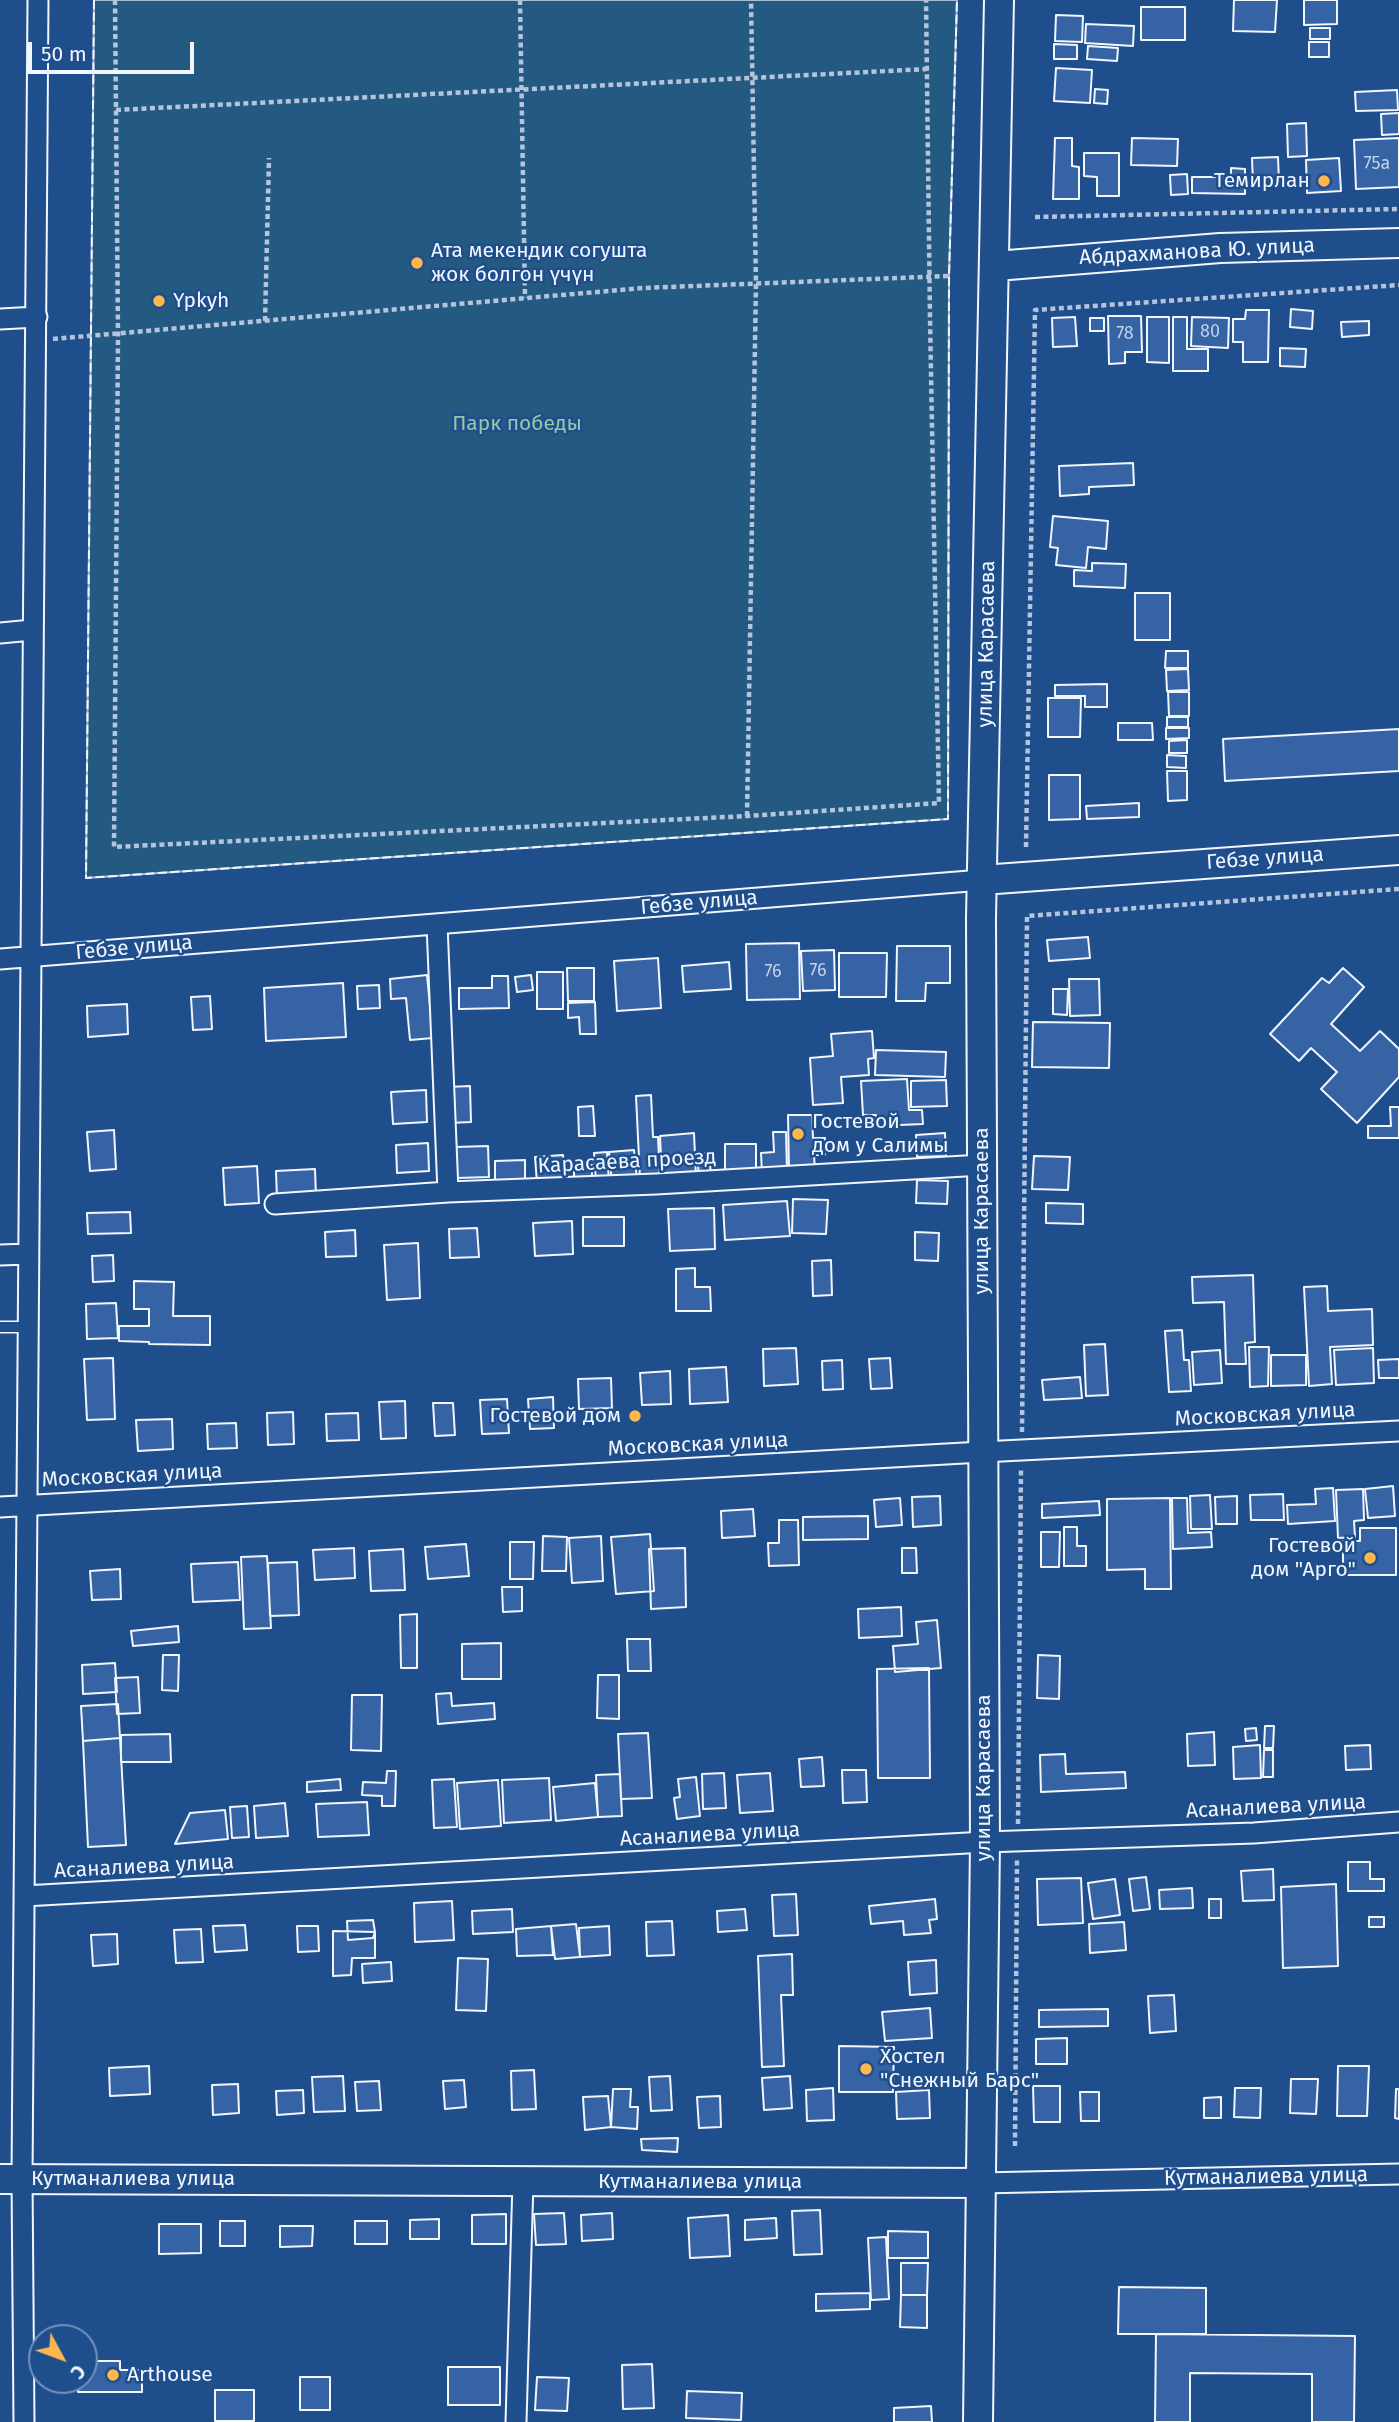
<!DOCTYPE html>
<html>
<head>
<meta charset="utf-8">
<style>
  body { margin:0 }
  #map { position:relative; width:1399px; height:2422px; overflow:hidden; background:#1f4e8c; font-family:"Fira Sans",sans-serif }
  canvas { display:block }
  .north { position:absolute; left:28px; top:2324px; width:70px; height:70px; box-sizing:border-box; background:#1f4e8c; border:2px solid #7391ba; border-radius:50%; rotate:131deg; font-size:19px; font-weight:700; line-height:28px; text-align:center; color:#f2f6ff }
  .north::after { content:''; display:block; margin:auto; width:24px; height:32px; background:#ffb74d; clip-path:polygon(50% 0,100% 100%,50% 72%,0 100%) }
  .scale { position:absolute; left:28px; top:42px; width:166px; height:32px; box-sizing:border-box; border:4px solid #f2f6ff; border-top:0; padding-left:9px; font-size:21px; line-height:24px; white-space:nowrap; color:#f2f6ff; -webkit-text-stroke:5px #1f4e8c; paint-order:stroke }
</style>
</head>
<body>
<div id="map">
<canvas width="1399" height="2422"></canvas>
<div class="north">С</div>
<div class="scale">50 m</div>
</div>
<script>
const g = document.querySelector('canvas').getContext('2d');
g.lineJoin = 'round';
function fill(path, color) { g.fillStyle = color; g.fill(path, 'evenodd'); }
function strokePath(path, color, width, dash) { g.strokeStyle = color; g.lineWidth = width; g.lineCap = dash ? 'butt' : 'round'; g.setLineDash(dash || []); g.stroke(path); }
function drawText(font, color, halo, rows, align = 'center') {
  g.font = font + ' "Fira Sans",sans-serif'; g.lineWidth = 5; g.setLineDash([]); g.textBaseline = 'middle'; g.strokeStyle = halo; g.fillStyle = color; for (const [text, x, y, turn = 0] of rows) {
    g.save(); g.translate(x, y); g.rotate((+turn || 0) * Math.PI / 180); g.textAlign = isNaN(turn) ? turn : align; if (halo) g.strokeText(text, 0, 0); g.fillText(text, 0, 0); g.restore();
  }
}
const green = new Path2D(`
  M94 0H957L949 276 948 819 86 878Z`);
fill(green, '#245a82');
strokePath(green, '#a8bbd7', 2);
const building = new Path2D(`
  M1234 0H1277L1275 32 1233 31Z
  M1304 0H1337V24L1304 25Z
  M1141 7H1185V40H1141Z
  M1056 15 1083 16 1082 42 1055 41Z
  M1086 24 1134 26 1133 46 1085 43Z
  M1310 28H1330V39H1310Z
  M1309 42H1329V57H1309Z
  M1054 44 1077 45V59H1054Z
  M1088 46 1118 48 1117 61 1087 59Z
  M1056 68 1092 70 1090 103 1054 101Z
  M1095 89 1108 90 1107 104 1094 103Z
  M1397 90 1398 110 1356 111 1355 92Z
  M1399 113V134L1382 135 1381 114Z
  M1306 123 1307 156 1288 157 1287 124Z
  M1055 138H1072V166L1079 167V199H1053Z
  M1132 138 1178 139 1177 166 1131 165Z
  M1399 138V187L1356 189 1354 140Z
  M1084 153H1119V196H1097V177L1084 176Z
  M1278 157 1279 183 1253 184 1252 158Z
  M1339 158 1341 191 1307 193 1306 160Z
  M1231 168 1245 169V194L1192 193V177H1231Z
  M1187 174 1188 194 1171 195 1170 175Z
  M1291 309 1313 311 1312 329 1290 327Z
  M1246 310H1269L1268 362H1243V342H1233V319H1245Z
  M1108 316H1141L1142 352H1125V363L1109 364Z
  M1075 317 1077 346 1053 347 1052 318Z
  M1147 317H1169V363L1147 362Z
  M1173 317H1187V349H1208V371H1173Z
  M1192 317 1229 318 1228 348 1191 346Z
  M1090 318H1104V331H1090Z
  M1369 321V335L1342 337 1341 322Z
  M1280 348 1306 349 1305 367 1280 366Z
  M1133 463 1134 485 1089 487V494L1060 496 1059 466Z
  M1053 516 1108 521 1106 549 1088 547 1086 568 1056 565 1058 548 1050 547Z
  M1092 563 1126 564 1125 588 1074 586V570L1092 571Z
  M1135 593H1170V640H1135Z
  M1166 651H1188V668H1165Z
  M1188 669 1189 690 1167 691 1166 670Z
  M1107 684V707H1085V696H1055V685Z
  M1168 692H1189V716H1169Z
  M1048 698H1081L1080 737H1048Z
  M1167 717H1188V727H1167Z
  M1118 723H1152L1153 740H1118Z
  M1166 728H1189V738L1166 739Z
  M1399 729V771L1225 781 1223 739Z
  M1187 740V753H1169V741Z
  M1167 755 1186 756V768L1167 767Z
  M1167 771H1187V800L1168 801Z
  M1049 775H1080V819L1049 820Z
  M1139 803V817L1087 819 1086 806Z
  M1088 937 1090 958 1049 961 1047 940Z
  M799 943 800 999 747 1000 746 944Z
  M897 946H950V983H926L925 1001H896Z
  M834 950 835 990 803 991 801 951Z
  M839 953H887L886 997H839Z
  M658 958 661 1008 617 1011 614 961Z
  M729 962 731 989 684 992 682 966Z
  M567 968H594V1001H568Z
  M1343 968 1364 987 1331 1024 1360 1051 1380 1031 1399 1049V1077L1357 1123 1321 1089 1337 1072 1311 1048 1299 1061 1270 1034 1322 978 1329 983Z
  M537 972H563V1009H537Z
  M427 975 433 1038 410 1040 406 998 391 999 390 979Z
  M531 975 533 990 517 992 515 977Z
  M492 976H508L509 1008 459 1009V988H492Z
  M1069 979H1099L1100 1015 1070 1016Z
  M343 983 346 1037 266 1041 264 988Z
  M379 985 380 1008 358 1009 357 986Z
  M1053 989H1068L1067 1015 1053 1014Z
  M210 996 212 1029 193 1030 191 997Z
  M595 1002 596 1034H580L579 1017 568 1018V1003Z
  M127 1004 128 1034 88 1037 87 1006Z
  M1033 1022 1110 1023 1109 1068 1032 1067Z
  M872 1031 874 1058 868 1059 869 1075 841 1077 843 1103 813 1105 810 1058 833 1056 831 1034Z
  M876 1050 946 1052 945 1077 875 1075Z
  M907 1079 909 1110H922L923 1124 877 1126 876 1115H863L861 1081Z
  M946 1080 947 1106 911 1107V1081Z
  M470 1086 471 1122 449 1123 448 1087Z
  M426 1090 427 1122 393 1124 391 1092Z
  M651 1095 653 1137H658L660 1179H640L636 1096Z
  M593 1106 595 1136H579L578 1107Z
  M1390 1107H1399V1138H1368V1126H1391Z
  M788 1115H812L813 1138H825V1155H814L815 1171H789Z
  M114 1130 116 1169 90 1171 87 1132Z
  M773 1132H786L787 1173 762 1174 761 1153 774 1152Z
  M694 1133 696 1176 662 1178 660 1136Z
  M945 1133 946 1156 917 1157 916 1135Z
  M428 1143 429 1171 397 1173 396 1145Z
  M725 1144H756V1175H725Z
  M488 1146 489 1177 457 1178 455 1147Z
  M634 1150 637 1180 612 1183 609 1152Z
  M607 1152 609 1181 596 1182 594 1153Z
  M709 1153 711 1175 699 1176 697 1154Z
  M563 1155 565 1182 537 1183 535 1157Z
  M1034 1156 1070 1157 1068 1190 1032 1189Z
  M525 1160V1185H495V1161Z
  M574 1165H592V1180H574Z
  M257 1166 259 1203 225 1205 223 1168Z
  M315 1169 316 1197 277 1199 276 1171Z
  M917 1180 948 1181 947 1204 916 1203Z
  M793 1199 828 1200 826 1234 792 1233Z
  M787 1201 790 1236 725 1240 723 1205Z
  M1046 1203 1083 1204V1224L1046 1223Z
  M714 1208 715 1249 670 1251 668 1209Z
  M130 1212 131 1233 88 1234 87 1213Z
  M583 1217H624V1246H583Z
  M572 1221 573 1254 535 1256 533 1223Z
  M477 1228 479 1257 450 1258 449 1229Z
  M355 1230 356 1256 326 1257 325 1232Z
  M915 1232 939 1233 938 1261 915 1260Z
  M418 1243 420 1298 387 1300 384 1245Z
  M113 1255 114 1281 93 1282 92 1256Z
  M831 1260 832 1295 813 1296 812 1261Z
  M695 1268V1287H710L711 1311H676V1269Z
  M1253 1275 1255 1342 1245 1343 1246 1364H1226L1224 1302 1193 1303 1192 1277Z
  M134 1281 174 1282 173 1316H210V1345L149 1344V1342L119 1341V1326H149V1309H134Z
  M1327 1286 1328 1311 1372 1309 1373 1345 1330 1347 1332 1384 1309 1386 1304 1287Z
  M116 1303 118 1338 87 1339 86 1304Z
  M1182 1330 1184 1360H1189L1191 1391 1169 1392 1165 1331Z
  M1105 1344 1108 1395 1086 1396 1084 1345Z
  M1249 1347H1269L1268 1386 1250 1387Z
  M796 1348 798 1384 764 1386 763 1349Z
  M1373 1348 1374 1383 1336 1385 1334 1350Z
  M1220 1350 1222 1383 1194 1385 1192 1352Z
  M1271 1355H1306V1385L1271 1386Z
  M113 1358 115 1419 87 1420 84 1359Z
  M890 1358 892 1388 871 1389 869 1359Z
  M1399 1359V1378H1379L1378 1360Z
  M842 1360 843 1389 823 1390 822 1361Z
  M726 1367 728 1402 690 1404 689 1369Z
  M670 1371 671 1404 642 1405 640 1373Z
  M1080 1377 1082 1398 1044 1400 1042 1380Z
  M611 1378 612 1408 579 1409 578 1379Z
  M553 1397 554 1428 530 1429 528 1399Z
  M507 1399 509 1433 482 1434 480 1400Z
  M405 1401 406 1438 381 1439 379 1402Z
  M433 1403H453L455 1435 435 1436Z
  M293 1412 294 1444 268 1445 267 1413Z
  M358 1413 359 1440 327 1441 326 1414Z
  M172 1419 173 1449 138 1451 136 1420Z
  M236 1423 237 1448 208 1449 207 1424Z
  M1393 1486 1395 1516 1368 1518 1365 1489Z
  M1333 1488 1335 1521 1288 1524 1287 1505 1316 1504 1315 1489Z
  M1363 1489 1364 1520 1354 1521 1355 1537 1338 1538 1336 1490Z
  M1283 1494 1284 1520H1251L1250 1495Z
  M1210 1495 1212 1529H1191L1190 1496Z
  M940 1496 941 1525 913 1527 912 1497Z
  M1237 1496V1524H1216L1215 1497Z
  M900 1498 902 1525 876 1527 874 1500Z
  M1170 1498 1171 1589H1145V1569L1107 1570V1499Z
  M1172 1498H1187L1188 1533 1211 1532 1212 1547 1173 1549Z
  M1099 1501 1100 1515 1042 1518V1504Z
  M753 1509 755 1536 722 1538 721 1511Z
  M868 1516V1539L803 1540V1517Z
  M779 1520H798L799 1565 769 1566 768 1543H779Z
  M1064 1527H1077V1546H1086V1566H1064Z
  M1360 1528H1396V1575H1343V1541H1360Z
  M1041 1532H1060L1059 1567H1041Z
  M650 1534 654 1591 616 1594 611 1537Z
  M543 1536 567 1537 566 1571H542Z
  M601 1536 603 1581 572 1583 569 1538Z
  M510 1542H534L533 1579H510Z
  M466 1544 469 1576 428 1579 425 1547Z
  M354 1548 355 1578 315 1580 313 1550Z
  M685 1548 686 1607 651 1609 649 1549Z
  M902 1548H916L917 1573H902Z
  M403 1549 405 1590 371 1591 369 1551Z
  M267 1556 271 1628 244 1629 241 1557Z
  M238 1562 240 1600 193 1602 191 1564Z
  M297 1562 299 1615 270 1616 268 1563Z
  M120 1569 121 1599 92 1600 90 1571Z
  M502 1587H522V1611L503 1612Z
  M901 1607 902 1636 859 1638 858 1609Z
  M417 1614V1668H401L400 1615Z
  M937 1620 941 1668 895 1672 893 1646 918 1644 916 1622Z
  M178 1626 179 1642 133 1646 131 1631Z
  M627 1639H650L651 1671H628Z
  M501 1643V1679H462V1644Z
  M163 1655H179L178 1691 162 1690Z
  M1038 1655 1060 1656 1059 1699 1037 1698Z
  M115 1663 117 1692 83 1694 82 1665Z
  M929 1668 930 1778H878L877 1669Z
  M598 1675H619V1719L597 1718Z
  M138 1677 140 1713 117 1714 115 1678Z
  M451 1693 452 1706 494 1703 495 1719 438 1724 436 1694Z
  M352 1695H382L381 1751 351 1750Z
  M118 1704 120 1738 83 1741 81 1706Z
  M1265 1726H1274L1273 1748H1264Z
  M1256 1728 1257 1740 1246 1741 1245 1729Z
  M1214 1732 1215 1765 1188 1766 1187 1734Z
  M648 1733 652 1798 621 1799 618 1734Z
  M170 1734 171 1762H121V1735Z
  M120 1738 126 1845 88 1847 83 1741Z
  M1260 1745 1261 1778 1234 1779 1233 1747Z
  M1370 1745 1371 1769 1346 1770 1345 1746Z
  M1264 1750H1273V1777H1263Z
  M1065 1754 1066 1774 1125 1772 1126 1788 1041 1792 1040 1755Z
  M822 1757 824 1786 801 1787 799 1759Z
  M842 1770H866L867 1802 843 1803Z
  M387 1771H396L395 1806H382V1796L362 1795 363 1782 386 1783Z
  M724 1773 726 1808 703 1809 702 1774Z
  M770 1773 773 1811 740 1813 737 1775Z
  M620 1774 622 1816 598 1817 596 1775Z
  M696 1777 700 1816 677 1819 674 1798 680 1797 678 1779Z
  M549 1778 551 1820 504 1823 502 1780Z
  M340 1779 341 1790 307 1792V1782Z
  M454 1779 457 1827 434 1828 432 1780Z
  M498 1780 501 1826 460 1829 457 1783Z
  M595 1783 598 1817 556 1821 553 1787Z
  M367 1802 369 1835 318 1837 316 1804Z
  M285 1803 288 1836 256 1838 254 1806Z
  M247 1806 249 1837 232 1838 230 1807Z
  M225 1810 228 1839 175 1844 190 1813Z
  M1348 1862H1370V1879H1384V1891H1348Z
  M1273 1869 1274 1900 1243 1901 1241 1871Z
  M1146 1877 1150 1909 1133 1911 1129 1879Z
  M1081 1878 1083 1923 1038 1925 1037 1879Z
  M1115 1879 1120 1915 1093 1919 1088 1883Z
  M1336 1884 1338 1966 1283 1968 1281 1887Z
  M1192 1888 1193 1908 1160 1909 1159 1890Z
  M796 1894 798 1935 774 1936 772 1895Z
  M935 1899 937 1919 929 1920 931 1933 904 1935 903 1921 871 1924 869 1906Z
  M1209 1899H1221V1918H1209Z
  M452 1901 454 1940 415 1942 414 1903Z
  M512 1909 513 1932 473 1934 472 1911Z
  M745 1909 747 1930 718 1932 717 1911Z
  M1369 1917H1384V1927H1369Z
  M373 1920 375 1932 373 1938 348 1940 347 1921Z
  M672 1921 674 1955 647 1956 646 1922Z
  M1124 1922 1126 1950 1090 1953 1089 1924Z
  M576 1924 580 1957 555 1959 551 1926Z
  M245 1925 247 1950 215 1952 213 1926Z
  M297 1926H318L319 1951 298 1952Z
  M551 1926 553 1955 517 1956 516 1929Z
  M609 1926 610 1955 580 1957 579 1928Z
  M201 1929 203 1962 176 1963 174 1930Z
  M333 1931 375 1932V1958H352L351 1975 333 1976Z
  M117 1934 118 1964 93 1966 91 1935Z
  M792 1954 793 1995H781L784 2066 762 2067 758 1956Z
  M458 1958 488 1959 486 2011 456 2010Z
  M936 1960 937 1993 910 1995 908 1962Z
  M391 1962 392 1981 363 1983 362 1964Z
  M1174 1995 1176 2031 1150 2033 1148 1996Z
  M930 2008 932 2038 885 2041 882 2012Z
  M1108 2009V2026L1039 2027V2010Z
  M1067 2038V2064H1036V2039Z
  M839 2046 894 2047 893 2092H839Z
  M149 2066 150 2094 110 2096 109 2068Z
  M1338 2066H1369L1367 2116H1337Z
  M534 2070 536 2109 512 2110 511 2071Z
  M343 2076 345 2111 314 2112 312 2077Z
  M670 2076 672 2110 651 2111 649 2077Z
  M790 2076 792 2108 764 2110 762 2078Z
  M1291 2079H1318L1316 2114 1290 2113Z
  M464 2080 466 2107 445 2109 443 2081Z
  M379 2081 381 2110 357 2111 355 2082Z
  M238 2084 239 2113 213 2115 212 2085Z
  M1033 2086H1060V2122H1034Z
  M833 2088 834 2120 807 2121 806 2090Z
  M1235 2088H1261L1260 2118 1234 2117Z
  M613 2089H631L630 2107H638L637 2129 611 2127Z
  M1396 2089H1399V2119L1395 2118Z
  M303 2090 304 2113 277 2115 276 2091Z
  M929 2090 930 2118 897 2119 896 2092Z
  M1080 2092H1099V2121H1081Z
  M608 2096 611 2127 585 2130 583 2097Z
  M720 2096 721 2127 699 2128 697 2097Z
  M1221 2097V2118H1204V2098Z
  M678 2138 677 2152 642 2150 641 2139Z
  M820 2210 822 2254 794 2255 792 2211Z
  M564 2213 566 2244 536 2245 534 2214Z
  M612 2213 613 2239 582 2241 581 2215Z
  M506 2214V2244H472V2215Z
  M728 2215 730 2256 690 2258 688 2218Z
  M776 2218 777 2238 745 2240V2220Z
  M439 2219V2239H410V2220Z
  M220 2221H245V2246H220Z
  M355 2221H387V2244H355Z
  M159 2224H201V2253L159 2254Z
  M280 2226H313L312 2246 280 2247Z
  M888 2231 928 2232V2258H888Z
  M886 2237 889 2299 871 2300 868 2238Z
  M901 2263H928L927 2295H901Z
  M1119 2287 1206 2288V2334H1118Z
  M870 2293V2309L816 2311V2294Z
  M901 2295H927V2328L900 2327Z
  M1156 2334 1355 2336 1354 2422H1312V2374L1190 2373V2422H1155Z
  M84 2361H120V2370H142V2392H78L79 2380H84Z
  M652 2364 654 2408 623 2409 622 2365Z
  M448 2367H500V2405H448Z
  M300 2377H330V2410H300Z
  M537 2377 569 2378 567 2411 535 2410Z
  M215 2390H254V2421H215Z
  M687 2391 742 2393 741 2420 686 2418Z
  M931 2406 932 2422H894V2408Z`);
fill(building, '#3563a3');
strokePath(building, '#f2f6ff', 2);
const lane = new Path2D(`
  M0 1327H28`);
const street = new Path2D(`
  M0 319 37 317
  M0 633 32 630
  M437 924 448 1192
  M0 959 982 880
  M275 1204 448 1192 656 1184 982 1165
  M0 1255 28 1254
  M0 1507 982 1452 1399 1431
  M24 1896 985 1842 1254 1833 1399 1822
  M980 2183 1399 2174
  M24 2422 22 2178 38 0
  M516 2422 523 2181`);
const secondary = new Path2D(`
  M996 266 1220 248 1399 243
  M982 880 1399 850
  M0 2179 980 2183
  M978 2422 985 1842 981 918 999 0`);
strokePath(lane, '#f2f6ff', 13);
strokePath(street, '#f2f6ff', 23);
strokePath(secondary, '#f2f6ff', 32);
strokePath(new Path2D(`
  M115 0 118 334 114 847 747 816 939 803 930 319 926 0
  M520 0 525 298
  M116 110 927 69
  M1035 217 1399 209
  M265 321 269 158
  M53 339 643 288 949 276
  M747 816 756 284 751 0
  M1026 847 1035 310 1399 285
  M1022 1432 1027 916 1399 889
  M1018 1824 1021 1468
  M1015 2146 1017 1860`), '#b3c4dc', 4.5, [5, 3.5]);
strokePath(lane, '#1f4e8c', 10);
strokePath(street, '#1f4e8c', 19);
strokePath(secondary, '#1f4e8c', 28);
strokePath(new Path2D(`
  M94 0 86 878 948 819 949 276 957 0`), '#f2f6ff', 2, [9, 3.5]);
for (const [x, y, r, color] of [
  [1324,181,7,"#ffb74d"],
  [417,263,7,"#ffb74d"],
  [159,301,7,"#ffb74d"],
  [798,1134,7,"#ffb74d"],
  [635,1416,7,"#ffb74d"],
  [1370,1558,7,"#ffb74d"],
  [866,2069,7,"#ffb74d"],
  [113,2375,7,"#ffb74d"]
]) { const dot = new Path2D(); dot.arc(x, y, r, 0, 2 * Math.PI); g.fillStyle = color; g.fill(dot); strokePath(dot, '#1f4e8c', 2.5); }
drawText('18px', '#c3d1e8', null, [
  ["75а",1377,164],
  ["80",1210,332],
  ["78",1125,334],
  ["76",818,971],
  ["76",773,972]
]);
drawText('21px', '#f2f6ff', '#1f4e8c', [
  ["Темирлан",1310,181,"right"],
  ["Ата мекендик согушта",431,251],
  ["жок болгон үчүн",431,275],
  ["Ypkyh",173,301],
  ["Гостевой",812,1122],
  ["дом у Салимы",812,1146],
  ["Гостевой дом",621,1416,"right"],
  ["Гостевой",1356,1546,"right"],
  ["дом \"Арго\"",1356,1570,"right"],
  ["Хостел",880,2057],
  ["\"Снежный Барс\"",880,2081],
  ["Arthouse",127,2375]
], 'left');
drawText('21px', '#f2f6ff', '#1f4e8c', [
  ["Абдрахманова Ю. улица",1197,252,-3],
  ["улица Карасаева",987,644,-89],
  ["Гебзе улица",1265,859,-4],
  ["Гебзе улица",699,903,-5],
  ["Гебзе улица",134,948,-5],
  ["Карасаева проезд",627,1162,-3],
  ["улица Карасаева",982,1211,-90],
  ["Московская улица",1265,1415,-3],
  ["Московская улица",698,1445,-3],
  ["Московская улица",132,1476,-3],
  ["улица Карасаева",984,1778,-90],
  ["Асаналиева улица",1276,1807,-3],
  ["Асаналиева улица",710,1835,-3],
  ["Асаналиева улица",144,1867,-3],
  ["Кутманалиева улица",1266,2177,-1],
  ["Кутманалиева улица",133,2179],
  ["Кутманалиева улица",700,2182]
]);
drawText('21px', '#97c8a6', '#1f4e8c', [
  ["Парк победы",517,424]
]);
</script>
</body>
</html>
